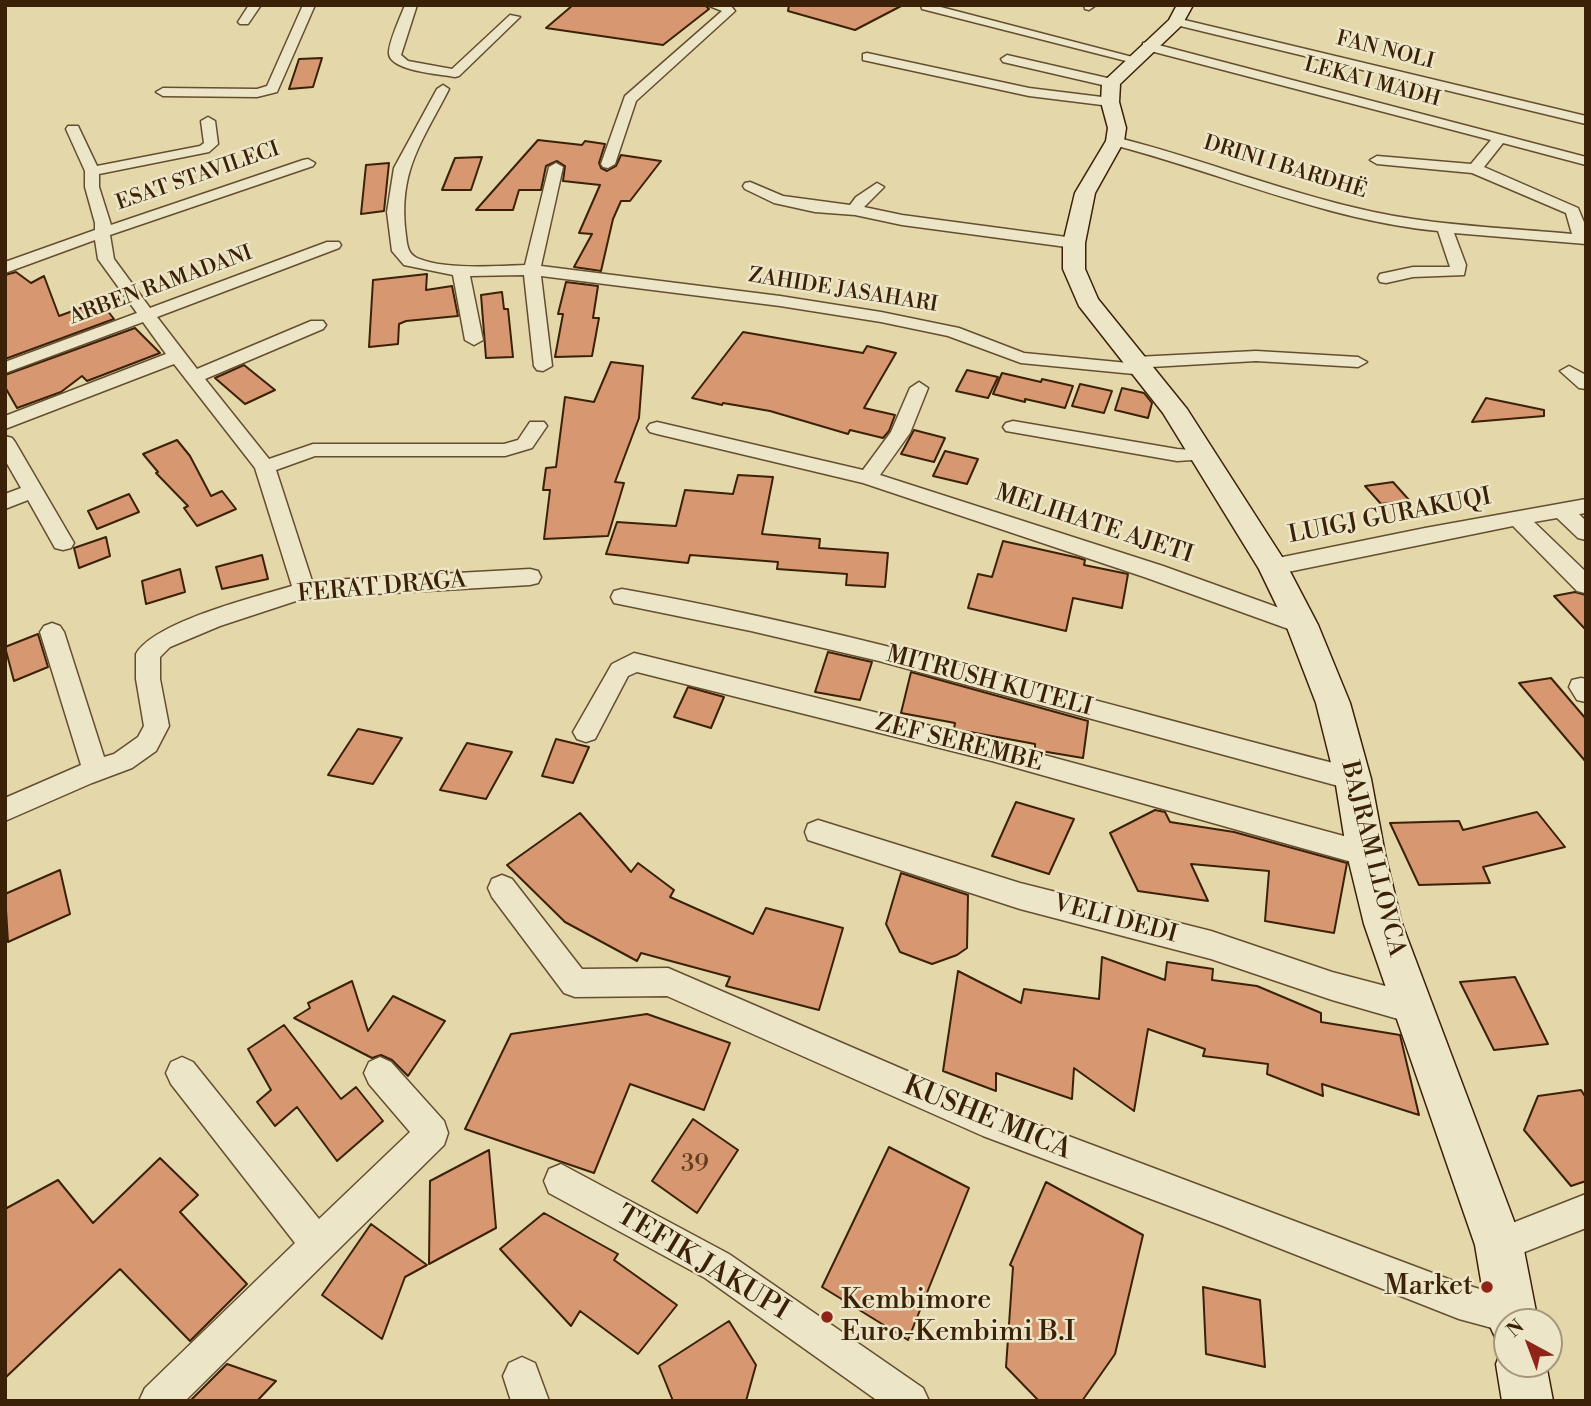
<!DOCTYPE html>
<meta charset="utf-8">
<style>
body{margin:0}
#map{position:relative;width:1591px;height:1406px;overflow:hidden;background:#e4d7a9;font-family:"Libre Bodoni",serif}
canvas{display:block}
.frame{position:absolute;inset:0;border:7px solid #3a2108;pointer-events:none}
.north{position:absolute;left:1493px;top:1308px;width:70px;height:70px;box-sizing:border-box;background:#ede5c7;border:2px solid #a5977b;border-radius:50%;rotate:319deg;font-size:19px;font-weight:700;line-height:28px;text-align:center;color:#3a2108}
.north::after{content:'';display:block;margin:auto;width:24px;height:32px;background:#8f2418;clip-path:polygon(50% 0,100% 100%,50% 72%,0 100%)}
</style>
<div id="map">
<canvas width="1591" height="1406"></canvas>
<div class="frame"></div>
<div class="north">N</div>
</div>
<script>
const context = document.querySelector('canvas').getContext('2d');
context.lineJoin = 'round';
function fill(path, color) { context.fillStyle = color; context.fill(path, 'evenodd'); }
function trace(path, color, width, dash) { context.strokeStyle = color; context.lineWidth = width; context.lineCap = dash ? 'butt' : 'round'; context.setLineDash(dash || []); context.stroke(path); }
function label(font, color, halo, rows, align = 'center') {
  context.font = font + ' "Libre Bodoni",serif'; context.lineWidth = 5; context.setLineDash([]); context.textBaseline = 'middle'; context.strokeStyle = halo; context.fillStyle = color; for (const [text, x, y, turn = 0] of rows) {
    context.save(); context.translate(x, y); context.rotate((+turn || 0) * Math.PI / 180); context.textAlign = isNaN(turn) ? turn : align; if (halo) context.strokeText(text, 0, 0); context.fillText(text, 0, 0); context.restore();
  }
}
const building = new Path2D(`
 M573 5H705L709 9 663 45 546 28Z
 M789 5H903L855 30 788 11Z
 M322 58 313 87 289 89 299 59Z
 M538 140 582 145 585 141 605 144 599 163 601 168 607 171 616 166 621 155 661 161 630 201H621L613 219 601 271 574 267 592 234 579 233 600 185 563 181 565 166 557 161 546 166 541 190H519L513 210H476Z
 M482 157 471 190H442L455 158Z
 M389 163 384 211 361 214 366 165Z
 M16 272 31 283 44 276 59 316 100 301 114 319 5 359V275Z
 M427 274 426 290 452 286 458 316 406 321 399 324 398 344 369 347 373 280Z
 M566 282 598 286 593 318H599L592 356 555 357 563 314H558Z
 M502 292 504 309H508L513 357 486 358 481 295Z
 M135 328 160 353 87 381 82 376 61 392 17 408 5 387V375Z
 M743 332 863 353 867 346 896 353 864 408 895 415 889 431 883 438 850 430 848 434 770 411 723 403 722 405 692 398Z
 M611 362 643 366 639 418 615 482 624 483 608 536 544 539 550 490H543L546 468 556 467 565 397 594 402Z
 M244 365 275 390 245 404 215 378Z
 M967 370 998 377 988 398 956 391Z
 M1002 373 1041 382 1042 379 1073 386 1065 408 1025 399V402L993 394Z
 M1080 384 1112 391 1104 413 1072 406Z
 M1122 388 1144 393 1152 403 1148 418 1115 410Z
 M1486 398 1544 410V416L1472 422Z
 M914 430 945 438 934 462 901 454Z
 M177 440 190 456 211 496 222 491 236 509 197 526 184 508 188 506 156 473 158 472 143 454Z
 M945 451 978 459 967 484 933 476Z
 M738 475 773 477 762 534 820 539 819 548 888 553 885 587 846 585 847 574 777 569 778 562 690 555 688 563 606 554 617 522 676 526 685 490 733 494Z
 M1393 482 1409 500 1381 504 1365 486Z
 M129 494 139 512 97 529 88 511Z
 M106 537 110 556 79 568 74 548Z
 M1003 541 1079 558 1085 560 1084 565 1128 574 1122 608 1073 598 1066 631 968 608 978 574 992 577Z
 M262 555 268 579 222 589 216 567Z
 M180 569 185 592 146 604 142 581Z
 M1575 592 1586 595V630L1554 596Z
 M38 634 48 667 14 681 5 647Z
 M828 652 872 662 860 700 815 692Z
 M911 672 1088 721 1083 758 1035 750V744L954 729 955 723 901 713Z
 M1551 678 1586 719V762L1519 683Z
 M688 687 724 697 711 728 674 717Z
 M358 729 402 738 373 784 328 775Z
 M556 739 589 747 573 783 542 776Z
 M467 743 512 752 486 799 440 790Z
 M1016 802 1074 819 1049 874 992 856Z
 M1155 810 1165 812 1170 822 1234 832 1347 863 1334 933 1265 921 1269 871 1191 864 1208 901 1138 891 1110 833Z
 M1537 812 1565 847 1483 867 1490 883 1419 885 1390 823 1459 821 1463 830Z
 M580 813 631 872 638 863 674 890 670 897 753 934 766 908 843 928 819 1010 726 986 730 977 641 953 637 961 565 922 507 865Z
 M60 870 70 914 8 942 5 894Z
 M901 873 968 895 967 948 957 955 932 964 900 952 886 924Z
 M1102 957 1165 980 1167 962 1213 969 1212 980 1257 986 1321 1013V1022L1400 1035 1419 1115 1322 1084 1323 1096 1267 1074 1268 1064 1203 1056 1205 1049 1148 1029 1134 1111 1074 1068 1072 1099 996 1073V1091L943 1071 958 971 1021 1003 1024 989 1099 999Z
 M1515 977 1548 1044 1494 1050 1460 982Z
 M352 981 368 1031 393 996 445 1021 408 1076 392 1060 381 1055 372 1058 294 1018 310 1008 308 1003Z
 M647 1014 730 1043 704 1110 630 1084 594 1173 465 1129 511 1034Z
 M284 1025 341 1099 356 1087 383 1121 337 1161 297 1107 275 1126 257 1102 271 1090 248 1049Z
 M1581 1090 1586 1098V1181L1571 1186 1524 1130 1538 1096Z
 M693 1119 738 1150 697 1213 652 1181Z
 M889 1147 969 1188 908 1340 822 1287Z
 M489 1150 496 1228 429 1264 430 1181Z
 M160 1158 198 1195 180 1212 247 1284 190 1341 120 1269 5 1378V1209L58 1180 93 1223Z
 M1046 1182 1143 1235 1115 1354 1082 1401H1039L1006 1367 1013 1267 1010 1265Z
 M544 1213 618 1254 614 1260 677 1305 638 1354 580 1311 571 1326 500 1249Z
 M371 1224 427 1265 405 1277 382 1339 322 1295Z
 M1203 1287 1260 1300 1265 1367 1206 1354Z
 M729 1321 756 1365 746 1401H673L659 1366Z
 M227 1364 276 1381 257 1401H190Z`);
const street = new Path2D(`
 M249 5H261L248 24H240L238 22Z
 M303 5H315L277 92 257 97 163 96 156 92 163 88 257 89 267 86Z
 M405 5H417L401 55 408 61 452 69 510 15 520 17 459 76 455 77C440 74 391 71 389 54 388 43 401 16 405 5Z
 M707 5H730L735 11 636 101 615 164 608 168 603 167 601 164 625 96 722 11Z
 M921 5H933L1140 59 1134 63 922 9Z
 M1084 5H1096L1089 10 1085 9Z
 M1176 18 1586 116V124L1172 24V20Z
 M1147 42 1586 157V165L1503 143 1484 167 1578 208 1586 227V244L1454 233 1466 265 1464 275 1413 277 1386 283 1380 282 1378 278 1380 274 1413 267H1450L1438 231C1325 220 1219 172 1110 144L1108 141 1115 137C1215 162 1311 204 1413 219 1466 227 1520 229 1572 234L1566 213 1472 173 1377 164 1370 160 1377 156 1471 164 1491 140 1143 49V43Z
 M867 53 1029 88 1110 98 1117 102 1110 106 1029 96 863 60V54Z
 M1007 55 1116 80 1117 83 1111 87 1003 62 1001 59Z
 M443 85 449 89C422 142 397 172 406 236 407 245 408 254 417 258 445 270 494 266 525 265L549 167 556 163 563 167 541 266 780 296 881 312 959 328 1024 353 1128 363 1130 358 1136 357 1256 351 1358 357 1367 362 1358 367 1256 361 1151 367 1153 370 1150 374 1144 375 1021 363 948 336 881 322 780 306 541 276 552 366 543 371 537 370 534 366 524 275 470 276 483 340 474 345 465 340 453 275 404 265 392 251 387 212 394 168 437 89Z
 M208 117 215 121 218 144 209 152 99 174V187L111 225 303 160 308 159 315 163 313 166 110 235 114 259 150 308 327 242H339L341 245 339 248 157 317 197 369 311 321H323L326 325 323 329 205 379 269 459 313 444H504L518 440 530 422H544L547 426 532 448 505 456H315L276 470 312 581 530 569 538 571 541 577 538 583 530 585 305 598 220 626 170 647 160 657V679L169 726 156 751 132 768 92 783 5 821V798L81 765 40 632 44 626 52 623 60 626 64 632 104 757 114 754 138 737 144 726 136 679V654C154 622 255 597 292 586L255 468 174 364 5 429V416L166 354 143 322 5 373V362L137 313 98 259 95 240 5 273V262L95 230V223L85 187V171L66 129 68 126H78L97 166 200 146 204 143 201 121Z
 M750 182 783 196 850 205 856 197 877 183 884 187 864 207 902 215 1074 238 1082 243 1074 248 902 225 855 215 815 212 774 203 745 189 743 186 745 183Z
 M1569 366 1586 375V389L1579 388 1560 371Z
 M919 382 928 388 910 433 880 475 1163 566 1310 619 1314 625 1310 631 1302 634 1294 631 1147 578 863 483 657 434 650 432 647 428 650 424 657 422 863 470 891 432 910 388Z
 M1013 421 1177 449 1208 451 1211 455 1208 459 1177 461 1006 431 1003 427 1006 423Z
 M5 436 12 438 15 442 74 543 71 548 63 550 55 548 28 500 5 509V494L21 488 5 460Z
 M1586 499V513L1579 514 1586 521V540L1578 538 1557 518 1534 522 1586 572 1585 593 1577 591 1513 526 1273 575 1265 572 1262 567 1265 562 1273 559 1425 528Z
 M622 589C869 633 1110 707 1353 768L1362 771 1366 779 1362 787 1353 790 879 661 751 631 614 603 611 597 614 591Z
 M634 653 992 741 1366 842 1376 846 1380 854 1376 862 1366 866 992 761 637 672 628 676 595 739 586 742 577 739 573 732 612 664Z
 M1581 678 1586 679V702L1577 700 1569 687 1572 680Z
 M818 820 1020 883 1211 931 1332 972 1412 993 1423 998 1427 1008 1423 1018 1412 1023 1332 1000 1211 959 1020 909 808 840 805 832 808 824Z
 M502 875 512 879 582 969 668 968 986 1105 1459 1283 1525 1302 1530 1315 1527 1322H1507V1332L1459 1319 1223 1226 983 1136 667 996 575 997 564 993 492 897 488 888 492 879Z
 M182 1057 193 1062 319 1219 410 1132 369 1084 364 1073 369 1062 380 1057 391 1062 444 1121 448 1133 444 1145 185 1401H139L145 1388 295 1243 171 1084 166 1073 171 1062Z
 M561 1164 729 1254 923 1388 929 1401H878L705 1278 549 1193 544 1181 549 1169Z
 M1586 1194V1228L1499 1262 1487 1257 1482 1245 1487 1233Z
 M522 1357 535 1363 549 1401H511L503 1376 509 1363Z`);
const secondary = new Path2D(`
 M1177 5H1193L1182 25 1120 84 1119 102 1126 128 1124 141 1095 193 1085 243V269L1098 299 1187 409 1284 560 1318 625 1350 703 1371 779 1385 854 1402 924 1523 1245 1538 1322H1507V1344L1496 1339 1488 1322 1475 1245 1364 924 1347 854 1335 779 1316 703 1286 625 1259 569 1163 413 1079 306 1063 269V243L1075 193 1106 141 1108 128 1101 102 1102 83 1169 20Z
 M1507 1345V1364H1546L1553 1401H1502L1496 1364 1503 1346Z`);
const markers = [
 [1487,1287,7,"#8f2418"],
 [827,1317,7,"#8f2418"]
];
const farStreetnames = [
 ["FAN NOLI",1385,51,14],
 ["LEKA I MADH",1372,83,15],
 ["DRINI I BARDHË",1285,168,17],
 ["ESAT STAVILECI",198,177,-19],
 ["ARBEN RAMADANI",161,286,-20],
 ["ZAHIDE JASAHARI",843,291,9]
];
const streetNames = [
 ["LUIGJ GURAKUQI",1390,517,-11],
 ["MELIHATE AJETI",1094,525,18],
 ["FERAT DRAGA",382,588,-5],
 ["MITRUSH KUTELI",989,682,15],
 ["ZEF SEREMBE",959,744,14],
 ["BAJRAM LLOVCA",1372,859,76],
 ["VELI DEDI",1115,920,15]
];
const nearNumbernames = [
 ["39",695,1165]
];
const nearStreetnames = [
 ["KUSHE MICA",987,1119,22],
 ["TEFIK JAKUPI",702,1264,31]
];
const nearPoinames = [
 ["Market",1473,1287],
 ["Kembimore",841,1301,"left"],
 ["Euro-Kembimi B.I",841,1333,"left"]
];
fill(building, '#d79771');
trace(building, '#3a2108', 2);
trace(street, '#644e30', 3);
trace(secondary, '#3a2108', 3);
fill(street, '#ede5c7');
fill(secondary, '#ede5c7');
for (const [x, y, r, color] of markers) { const dot = new Path2D(); dot.arc(x, y, r, 0, 2 * Math.PI); context.fillStyle = color; context.fill(dot); trace(dot, '#ede5c7', 2.5); }
label('21px', '#3a2108', '#ede5c7', farStreetnames);
label('24px', '#3a2108', '#ede5c7', streetNames);
label('24px', '#613e22', null, nearNumbernames);
label('28px', '#3a2108', '#ede5c7', nearStreetnames);
label('28px', '#3a2108', '#ede5c7', nearPoinames, 'right');
</script>
